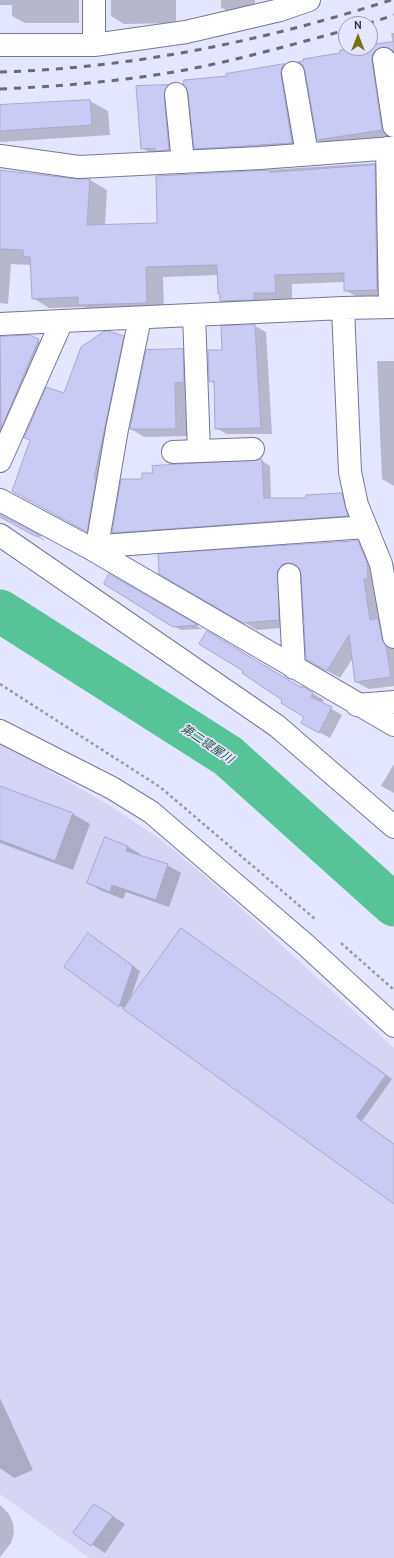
<!DOCTYPE html>
<meta charset="utf-8">
<style>
body{margin:0}
#map{position:relative;width:394px;height:1558px;overflow:hidden;background:#e4e5fe;font-family:Cabin,sans-serif}
canvas{display:block}
.north{position:absolute;left:338px;top:16px;width:40px;height:40px;box-sizing:border-box;background:#e4e5fe;border:1px solid #9e9eb4;border-radius:50%;rotate:0deg;font-size:11px;font-weight:700;line-height:16px;text-align:center;color:#343444}
.north::after{content:'';display:block;margin:auto;width:14px;height:18px;background:#787010;clip-path:polygon(50% 0,100% 100%,50% 72%,0 100%)}
</style>
<div id="map">
<canvas width="394" height="1558"></canvas>
<div class="north">N</div>
</div>
<script>
const context = document.querySelector('canvas').getContext('2d');
context.lineJoin = 'round';
function fill(path, color) { context.fillStyle = color; context.fill(path, 'evenodd'); }
function trace(path, color, width, dash) { context.strokeStyle = color; context.lineWidth = width; context.lineCap = dash ? 'butt' : 'round'; context.setLineDash(dash || []); context.stroke(path); }
function label(font, color, halo, rows, align = 'center') {
  context.font = font + ' Cabin,"Noto Sans JP",sans-serif'; context.lineWidth = 3.5; context.setLineDash([]); context.textBaseline = 'middle'; context.strokeStyle = halo; context.fillStyle = color; for (const [text, x, y, turn = 0] of rows) {
    context.save(); context.translate(x, y); context.rotate((+turn || 0) * Math.PI / 180); context.textAlign = isNaN(turn) ? turn : align; if (halo) context.strokeText(text, 0, 0); context.fillText(text, 0, 0); context.restore();
  }
}
const built = new Path2D(`
 M0 742 109 805 164 842 219 888 394 1048V1558H89L0 1494Z`);
const shadow = new Path2D(`
 M0 0H79V23H25L12 16V5H0Z
 M111 0H176V23L124 24 111 16Z
 M221 0H255V13L234 15 221 7Z
 M391 33H394V54L390 56 394 144 332 148 318 141 306 71 342 54 341 51 370 48V46L393 43Z
 M284 65 290 69 299 147 202 152 195 148 228 77 227 74Z
 M167 86 174 90 176 153 149 152 142 148Z
 M90 101 108 111 110 135 0 142V106Z
 M375 163 391 173 394 299 362 300 345 290V282L292 284V302L238 310 221 301 219 275 163 277 164 312 96 314 84 307 49 308 33 298 32 265 11 264 8 304 0 303V171L77 180H90L107 190 105 225 158 224 157 177Z
 M255 326 266 332 272 434H227L216 428 215 384 210 381 223 351 222 327Z
 M28 336 53 348 0 436V339Z
 M123 337 130 341 94 535 13 490 31 441 64 395Z
 M182 350 196 358 189 436 144 437 131 429Z
 M377 361H394V486L382 479Z
 M262 461 270 466 271 499H307L341 494 349 499 355 520 121 537 113 532 143 480Z
 M1 516 45 540H43Z
 M358 542 371 549 394 644V686L369 689 356 682 353 658 340 678 307 659 301 570 295 572 292 627 257 630 160 573Z
 M110 575 202 629 181 630 173 626Z
 M303 688 324 700 321 703 342 715 330 738 313 729 305 717Z
 M394 764V793L381 786Z
 M0 787 73 814 90 824 73 870 0 843Z
 M127 846 140 854V856L167 865 181 873 169 907 126 892 123 899 102 891 88 883Z
 M181 929 392 1079 362 1121 394 1144V1203L65 966 95 938 140 971 130 1000Z
 M0 1398 33 1470 14 1478 0 1468Z
 M0 1505 9 1514 13 1523 14 1533 11 1543 0 1557Z
 M95 1505 125 1524 105 1553 75 1533Z`);
const river = new Path2D(`
 M0 611 228 756 394 905`);
const building = new Path2D(`
 M394 42V52L389 48 382 47 376 50 372 55V61L382 130 317 140 305 71 303 65 298 62 303 61V59L340 53V50L370 48V45Z
 M284 64 281 69V75L292 143 194 149 188 93 183 84 184 80 227 76 226 74Z
 M168 85 164 95 169 150 155 151V148L141 149 136 86Z
 M90 100 92 125 0 131V105Z
 M375 165 377 290 344 291V273L275 275 276 293H254V300L220 301V294H218L217 265 146 267 147 303 78 305V297L32 299 30 257 23 256V250L0 249V170L77 179H90L87 225 157 223 156 176 270 170V172Z
 M255 325 261 428 215 429 214 381 209 382 208 350H222L221 326Z
 M108 331 124 336 94 479H96L87 532 12 491 30 440 24 438 46 387 64 393 81 347 103 332Z
 M29 335 39 339 1 429 0 337Z
 M183 349 184 382 175 383 176 429H130L146 350Z
 M262 460 264 498H306V495L342 493 348 516 112 533 121 479H142V473H153L152 466Z
 M1 515 41 536H35L0 517Z
 M358 541 367 562 368 579H364L370 620 378 618 382 639 386 646 391 677 355 682 349 635 327 671 306 659 301 574 299 568 294 564 288 563 283 564 278 570 279 620 243 623 159 574 158 554Z
 M109 574 198 625 173 627 104 584Z
 M207 631 302 688V686L313 693 311 697 332 707 319 733 301 723 304 717 281 703 282 700 242 673 243 671 199 644Z
 M0 786 73 813 55 861 0 840Z
 M105 837 128 846 126 851 168 864 156 900 112 885 110 892 87 883Z
 M181 928 386 1075 356 1117 394 1144V1204L123 1009Z
 M88 933 133 966 119 1007 64 967Z
 M94 1504 113 1516 91 1546 73 1533Z`);
const path = new Path2D(`
 M0 684 160 787 315 919
 M341 943 394 990`);
const minor = new Path2D(`
 M94 0V45
 M0 45H94L186 32 280 10 309 0
 M384 59 394 126
 M293 73 307 154
 M176 94 183 162
 M387 148 390 307
 M0 156 79 167 260 158 394 148
 M343 308 350 472 357 505 381 564 394 637
 M194 315 199 451
 M0 324 62 321
 M173 452 253 449
 M0 461 62 321 343 308 394 307
 M0 500 88 547 394 725
 M0 535 277 726 394 827
 M97 546 117 429 140 318
 M88 547 365 527
 M289 575 294 668
 M357 705 394 702
 M0 731 112 788 151 812 307 946 394 1026`);
const rail = new Path2D(`
 M367 24 394 15
 M0 72C133 68 264 41 391 0
 M0 89C64 86 127 81 190 69 242 59 294 44 346 30`);
const waterNames = [
 ["第二寝屋川",207,744,34]
];
fill(built, '#d6d6f4');
fill(shadow, '#0003');
trace(river, '#56c398', 43);
fill(building, '#cacbf4');
trace(building, '#a7a8cf', 1);
trace(minor, '#76769b', 24);
trace(path, '#9696ab', 2.5, [3, 3]);
trace(minor, '#fff', 22);
trace(rail, '#696a7c', 3, [7, 7]);
label('italic 12px', '#25523f', '#e4e5fe', waterNames);
</script>
